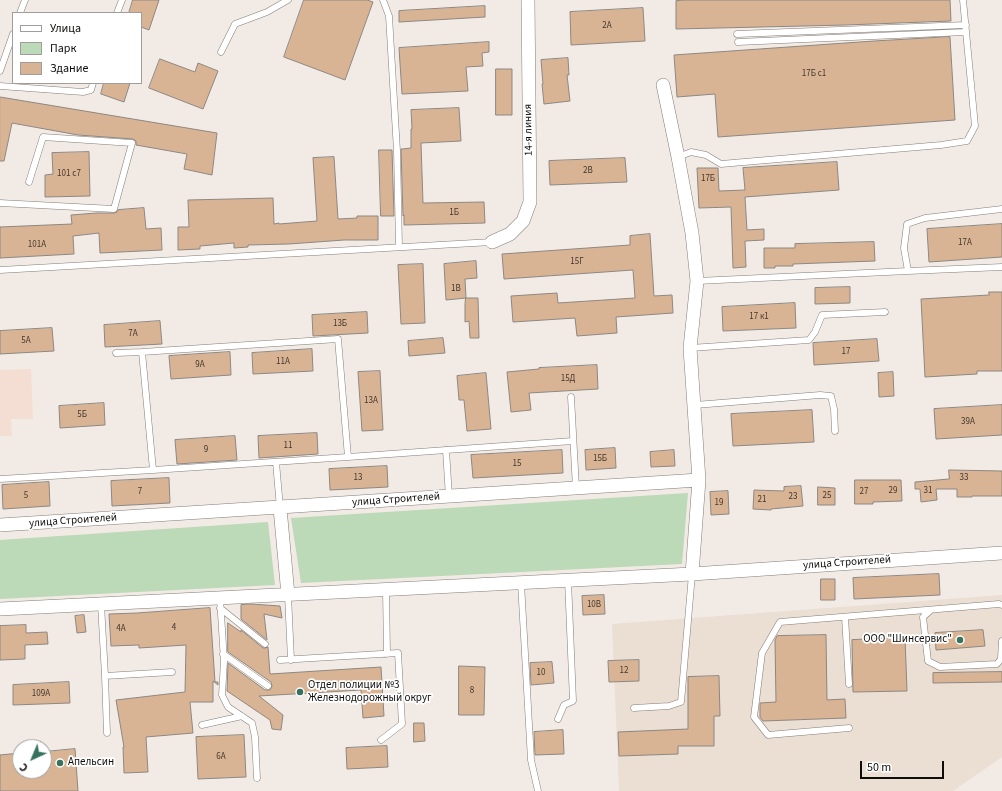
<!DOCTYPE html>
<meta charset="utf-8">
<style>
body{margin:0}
#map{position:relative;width:1002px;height:791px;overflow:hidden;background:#f2ebe5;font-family:"Source Sans 3",sans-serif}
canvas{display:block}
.legend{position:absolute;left:12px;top:12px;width:130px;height:72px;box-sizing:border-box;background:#fff;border:1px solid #9f9e9d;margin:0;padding:5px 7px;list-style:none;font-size:12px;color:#0f0d0b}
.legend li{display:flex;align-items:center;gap:8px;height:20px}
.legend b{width:20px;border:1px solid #9f9e9d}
.north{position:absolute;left:12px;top:739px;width:40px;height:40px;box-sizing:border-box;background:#fff;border:1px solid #9f9e9d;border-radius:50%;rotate:224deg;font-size:11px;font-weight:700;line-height:16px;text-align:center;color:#0f0d0b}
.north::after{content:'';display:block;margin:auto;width:14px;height:18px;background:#36725d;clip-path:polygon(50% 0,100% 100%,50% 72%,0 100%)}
.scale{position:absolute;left:860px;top:761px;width:84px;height:18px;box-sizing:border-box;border:2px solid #0f0d0b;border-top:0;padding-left:5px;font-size:12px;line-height:14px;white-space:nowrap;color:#0f0d0b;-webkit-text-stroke:3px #fff;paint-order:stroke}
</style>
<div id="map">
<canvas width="1002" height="791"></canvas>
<ul class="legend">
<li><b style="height:5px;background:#fff"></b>Улица</li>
<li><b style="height:11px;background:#bcd9b8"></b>Парк</li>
<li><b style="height:11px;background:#d9b494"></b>Здание</li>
</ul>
<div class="north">С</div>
<div class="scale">50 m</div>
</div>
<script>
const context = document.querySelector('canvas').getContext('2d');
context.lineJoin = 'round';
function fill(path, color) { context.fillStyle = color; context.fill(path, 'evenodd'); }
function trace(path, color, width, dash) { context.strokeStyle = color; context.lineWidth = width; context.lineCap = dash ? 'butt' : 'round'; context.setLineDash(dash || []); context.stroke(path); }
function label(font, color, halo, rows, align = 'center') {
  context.font = font + ' "Source Sans 3",sans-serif'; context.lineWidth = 3.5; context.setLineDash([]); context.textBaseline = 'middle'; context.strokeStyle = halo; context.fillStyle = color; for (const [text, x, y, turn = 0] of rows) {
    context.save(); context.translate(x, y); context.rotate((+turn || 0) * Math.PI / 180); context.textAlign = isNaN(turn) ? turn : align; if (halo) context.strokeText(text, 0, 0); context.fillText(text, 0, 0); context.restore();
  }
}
const commercial = new Path2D(`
 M31 369 33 419H11L12 436H0V370Z`);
const built = new Path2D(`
 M1002 595V757L953 791H619L612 624Z`);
const green = new Path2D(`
 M688 493 682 564 301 583 291 518Z
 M268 522 275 585 0 599V540Z`);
const building = new Path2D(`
 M133 0H159L149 30 141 27V13H129Z
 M304 0H367L373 2 345 80 284 57Z
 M687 0H950L951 21 846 25 676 29V1Z
 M485 6V17L399 22V11Z
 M643 8 645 41 571 45 570 12Z
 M950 37 955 120 718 137 715 94 677 97 674 55 874 41Z
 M489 42V52L482 53 483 66 466 67 468 91 402 94 399 48Z
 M568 58 569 75H567L570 101 544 104 542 84H543L541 60Z
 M160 59 195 72 198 63 218 71 203 109 149 88Z
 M496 69H512V115H496Z
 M104 83H130L124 102 101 94Z
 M0 97 217 133 212 175 184 169 187 154 136 145V141L133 139 78 135 12 123 4 161H0Z
 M459 108 461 141 421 143 423 203 484 202 485 223 404 225V215L403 216 401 149H402L411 148V129H412L411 110Z
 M379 150H392L394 216H381Z
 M89 152 90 196 45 197V175L53 174 52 153Z
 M334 157 338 219 357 218V216H378V240H344L289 244 248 245V247L234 248V243L200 246V249L178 250V227H189L188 200 273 198 274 224 279 223V224L317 221 313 158Z
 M625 158 627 182 550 185 549 161Z
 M837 162 839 190 745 197 747 230 764 229V240L745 241 746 267 733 268 731 207 699 208 697 168H718L719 191 745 190 743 168Z
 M144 208 146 229 161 228 162 250 100 253 99 233 73 236 74 254 0 258V227L72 224 71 215 97 213H114L117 212 118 210Z
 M1002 224V257L929 262 927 229Z
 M650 234 654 296 672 295 673 313 616 317 617 333 577 336 575 318 513 322 511 296 557 293 558 303 635 298 633 270 504 279 502 254 630 245V236Z
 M874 242 875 261 793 264V266H775V268H764V248H795V244Z
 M476 261 477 278 465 279 466 298 446 300 444 264Z
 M423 264 425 323 401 324 398 265Z
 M850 287V303L815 304V288Z
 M989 292H1002V371H977V374L925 377 921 299 989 295Z
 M466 298H478L479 338H470L469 321 465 322V304Z
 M795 303 796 328 723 331 722 307Z
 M367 312 368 333 313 336 312 315Z
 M160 321 162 344 105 347 104 325Z
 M52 328 54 351 0 354V331Z
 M443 338 445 353 409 356 408 341Z
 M877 339 879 361 814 365 813 343Z
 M312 349 313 371 253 374 252 353Z
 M230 352 231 375 171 379 169 356Z
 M597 365 598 389 529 393 531 410 511 412 507 372 539 369V368Z
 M380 371 383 430 362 431 358 372Z
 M893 372 894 396 879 397 878 373Z
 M486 373 491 429 467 431 464 400H459L457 376Z
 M104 403 105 425 60 428 59 406Z
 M1002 405V435L936 439 934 409Z
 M812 410 814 442 733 446 731 414Z
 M317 433 318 454 259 458 258 436Z
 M235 436 237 460 177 464 175 440Z
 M615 448 616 468 586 470 585 450Z
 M562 450 563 473 473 478 471 455Z
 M674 450 675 466 651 467 650 452Z
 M387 466 388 487 330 490 329 469Z
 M949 470 1002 471V496H972V497H957V489H936L937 500 921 502 920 489H915V482L949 479Z
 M169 478 170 503 112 506 111 481Z
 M855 480H901L902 501 873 502V504H855Z
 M49 482 50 506 3 509 2 485Z
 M801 486 803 506 771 509V510L753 509 754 490 784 491V487Z
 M818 487 835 488V505H818Z
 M728 491 729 514 711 515 710 492Z
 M939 574 940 595 854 599 853 578Z
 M821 579H835V600H821Z
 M604 595 605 614 583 615 582 596Z
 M251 604 280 606 282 618 264 614 267 640 241 619V605Z
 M210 608 215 682H218V685L213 681V702H190L193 733 146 737 148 772 124 773 123 747H124L116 700 185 692 186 645 139 648V645L111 646 109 614 137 613Z
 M84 615 86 632 77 633 75 616Z
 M228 623 241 632V630L263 648H265L268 647 270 674 381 667 384 716 363 718 361 690 259 696 283 715 281 730 272 729 270 720 227 691 228 663 265 690H270L272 686 271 682 228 652Z
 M26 625V633L47 632 48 644 25 645V659L0 660V626Z
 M983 630 985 646 936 650 935 633Z
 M826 635 827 700 845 699 846 718 763 721 760 717V703L776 702 775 640 777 636Z
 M905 638 907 691 853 692 852 640Z
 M639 660V681L609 682 608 661Z
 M552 662 554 683 531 685 530 663Z
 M459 666 485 667 484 715H459Z
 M1002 672V682L933 683V673Z
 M719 676 720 716H714V746H678V754L619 756 618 732 688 729V677Z
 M69 682 70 703 13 705V685Z
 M414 723H424L425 741 414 742Z
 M563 730 564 754 535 755 534 732Z
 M244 735 246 777 198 779 196 737Z
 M387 746 388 767 347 769 346 748Z
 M75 749 78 791H0V755L20 753V771H44V752Z`);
const service = new Path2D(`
 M383 0 389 16 397 151 399 247
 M20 13 25 0
 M117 13 122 0
 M737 34 966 25
 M738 42 966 32
 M221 52 235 24 267 12 288 0
 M0 71 13 34
 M0 86 83 92 91 90 93 83
 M678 157 691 152 706 155 721 164 941 145 967 141 975 126 963 0
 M0 203 114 209 132 143 43 137 29 182
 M0 270 492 242
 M908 271 1002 267
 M697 281 908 271 904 248 907 224 925 218 1002 209
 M338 339 348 457 153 470 142 352Z
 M690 348 809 340 815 332 822 315 885 312
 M116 353 142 352
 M571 397 576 488
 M695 405 820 395 831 396 834 409 835 431
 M446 450 449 497
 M348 457 573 441
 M276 462 280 508
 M0 479 153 470
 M521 583 531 760 538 791
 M386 590 387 654
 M288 595 291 660
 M220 598 224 661 222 695 228 707 252 723 255 737 257 778
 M101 604 105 676 172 672
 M220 608 265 644
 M931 610 923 617 928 661 940 667 997 664 1001 659 1002 641
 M845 617 849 684
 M223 654 268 686
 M280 660 398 653 402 724 381 740
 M105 676 107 733
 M634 708 669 706 681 702 692 574
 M558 719 564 705 573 701 568 580
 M202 725 242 716
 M849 728 768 735 754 717 762 653 780 622 999 604 1002 605`);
const minor = new Path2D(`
 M663 85 678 157 692 233 697 281 690 348 699 480
 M492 242 510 234 523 221 530 202 528 0
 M280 508 288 595
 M0 525 699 480 692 574
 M0 609 692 574 1002 553`);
const markers = [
 [960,640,4,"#36725d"],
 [300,692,4,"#36725d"],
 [60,763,4,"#36725d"]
];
const numberNames = [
 ["2А",607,26],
 ["17Б с1",814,74],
 ["2В",588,171],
 ["101 с7",69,174],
 ["17Б",708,179],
 ["1Б",454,213],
 ["17А",965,243],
 ["101А",37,245],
 ["15Г",577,262],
 ["1В",456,289],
 ["17 к1",759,317],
 ["13Б",340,324],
 ["7А",133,334],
 ["5А",26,341],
 ["17",846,352],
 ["11А",283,362],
 ["9А",200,365],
 ["15Д",568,379],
 ["13А",371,401],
 ["5Б",82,415],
 ["39А",968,422],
 ["11",288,446],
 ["9",206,450],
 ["15Б",600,459],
 ["15",517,464],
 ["13",358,478],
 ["33",964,478],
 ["29",893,491],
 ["31",928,491],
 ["7",140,492],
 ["27",864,492],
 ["5",26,496],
 ["25",827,496],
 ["23",793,497],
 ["21",762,500],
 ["19",719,503],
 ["10В",594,605],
 ["4",174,628],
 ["4А",121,629],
 ["12",624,671],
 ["10",541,673],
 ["8",472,691],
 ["109А",41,694],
 ["6А",221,757]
];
const streetNames = [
 ["14-я линия",529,130,-91],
 ["улица Строителей",396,500,-4],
 ["улица Строителей",73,521,-4],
 ["улица Строителей",847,563,-4]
];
const poiNames = [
 ["ООО \"Шинсервис\"",952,640,"right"],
 ["Отдел полиции №3",308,686],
 ["Железнодорожный округ",308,699],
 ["Апельсин",68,763]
];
fill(commercial, '#f4ddd2');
fill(built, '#ebded3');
fill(green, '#bcd9b8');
fill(building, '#d9b494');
trace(building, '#8d8782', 1);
trace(service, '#837d78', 7);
trace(minor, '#837d78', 14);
trace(service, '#fff', 6);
trace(minor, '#fff', 13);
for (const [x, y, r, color] of markers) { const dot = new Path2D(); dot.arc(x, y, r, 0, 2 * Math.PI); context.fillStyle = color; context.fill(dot); trace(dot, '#fff', 1.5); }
label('9px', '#42372d', null, numberNames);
label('11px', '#0f0d0b', '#fff', streetNames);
label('11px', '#0f0d0b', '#fff', poiNames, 'left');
</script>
